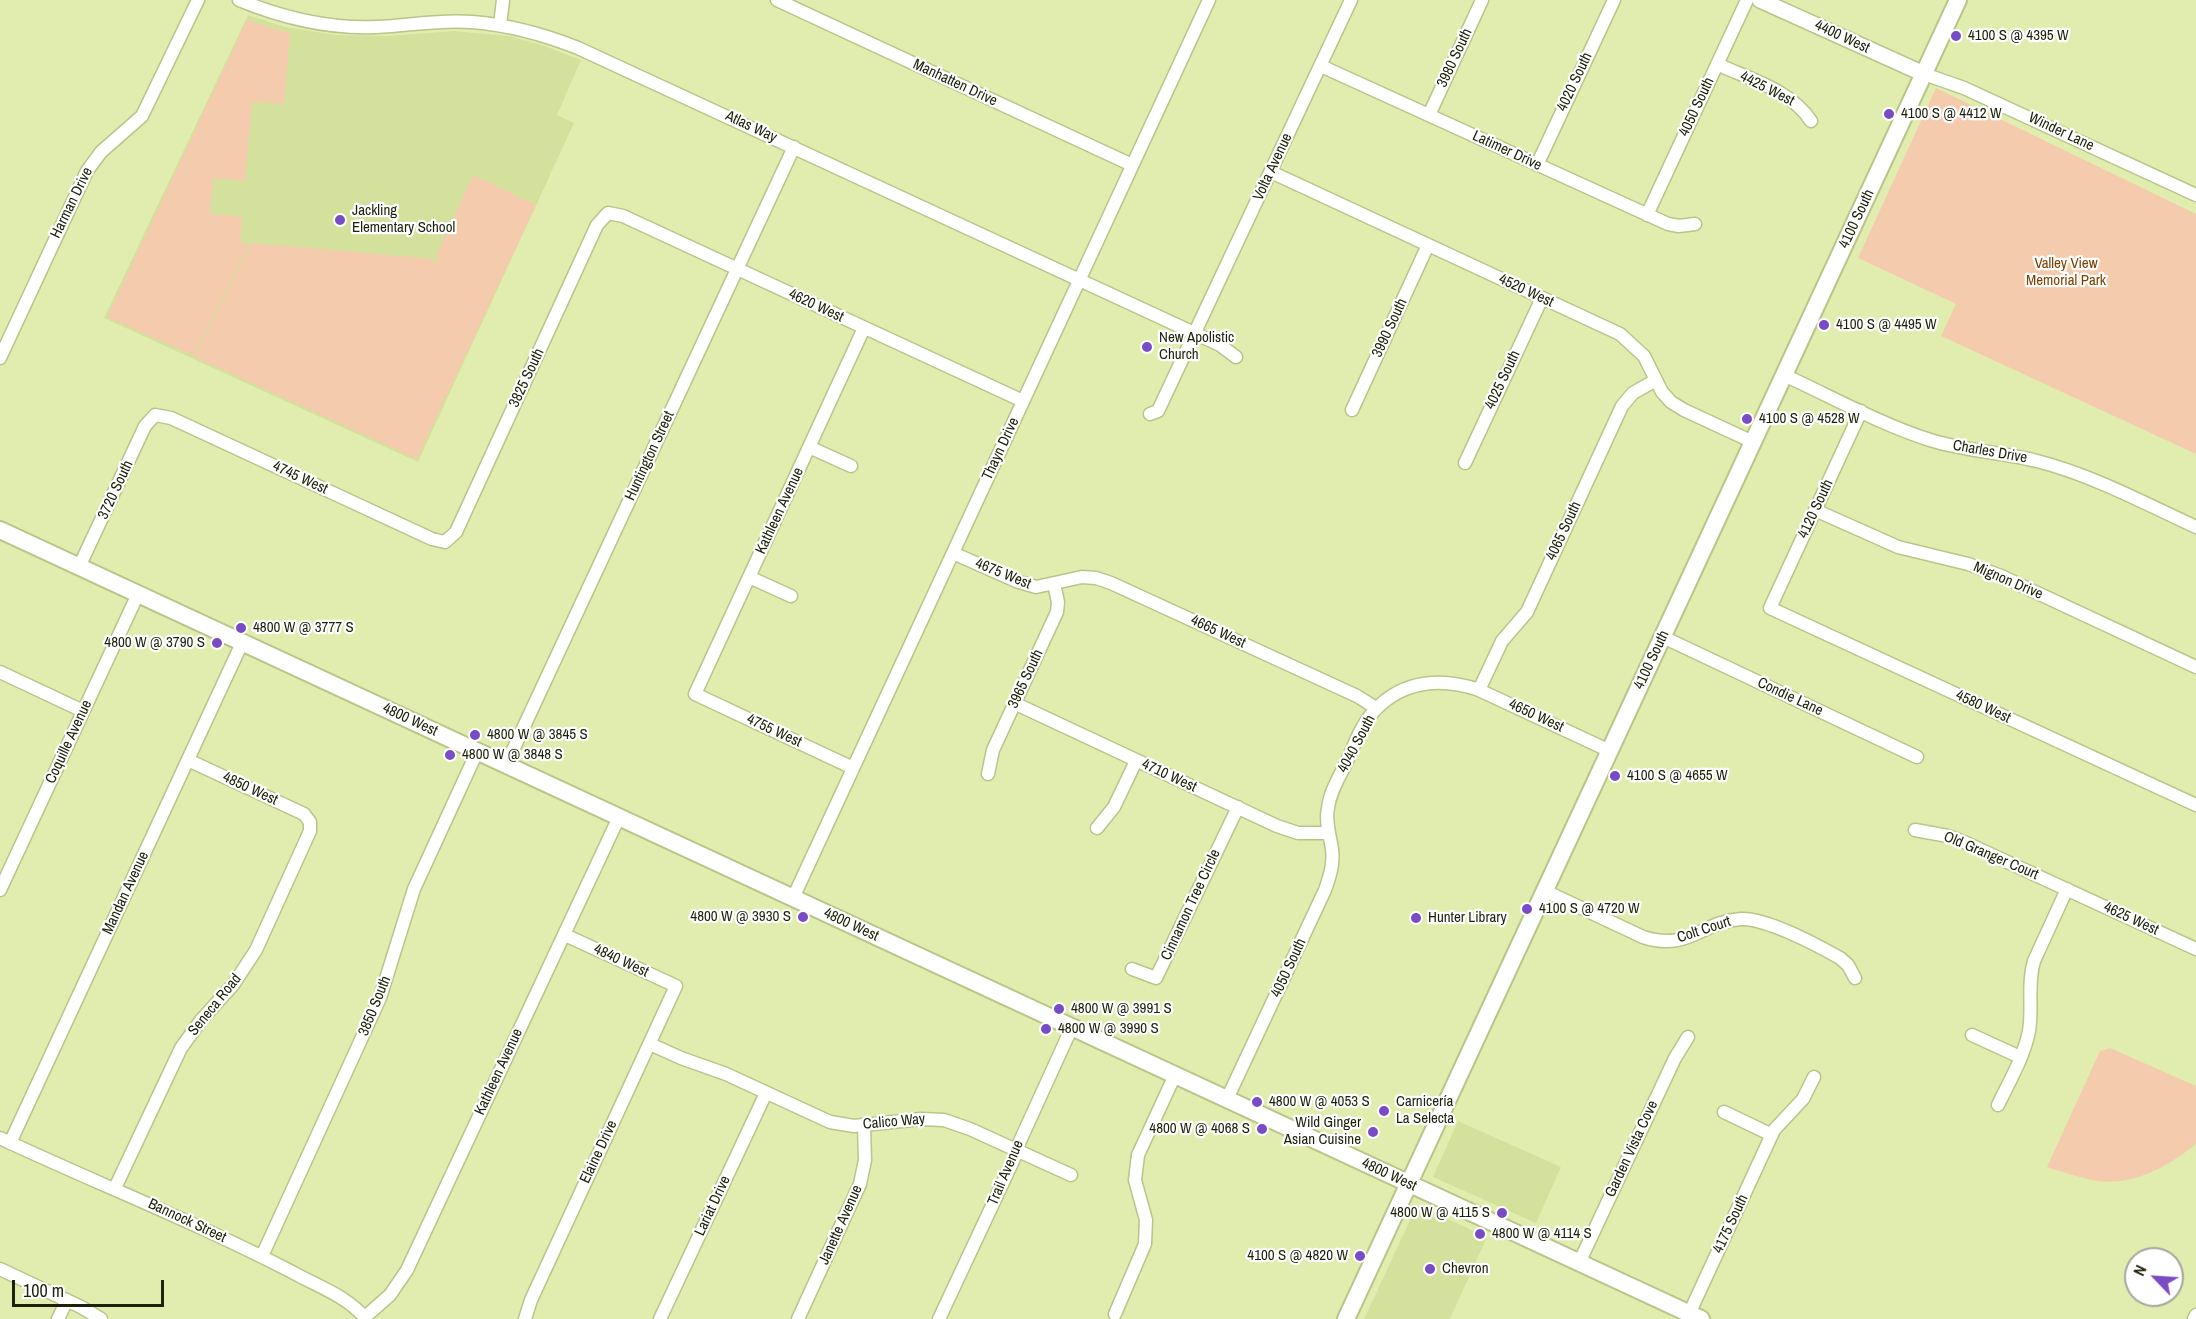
<!DOCTYPE html>
<meta charset="utf-8">
<style>
body{margin:0}
#map{position:relative;width:2196px;height:1319px;overflow:hidden;background:#e1edaf;font-family:"Archivo Narrow",sans-serif}
canvas{display:block}
.north{position:absolute;left:2124px;top:1247px;width:60px;height:60px;box-sizing:border-box;background:#fff;border:2px solid #a5a69d;border-radius:50%;rotate:295deg;font-size:16px;font-weight:700;line-height:24px;text-align:center;color:#1d2109}
.north::after{content:'';display:block;margin:auto;width:21px;height:27px;background:#794cc5;clip-path:polygon(50% 0,100% 100%,50% 72%,0 100%)}
.scale{position:absolute;left:12px;top:1280px;width:152px;height:27px;box-sizing:border-box;border:3px solid #1d2109;border-top:0;padding-left:8px;font-size:18px;line-height:21px;white-space:nowrap;color:#1d2109;-webkit-text-stroke:4px #fff;paint-order:stroke}
</style>
<div id="map">
<canvas width="2196" height="1319"></canvas>
<div class="north">N</div>
<div class="scale">100 m</div>
</div>
<script>
const context = document.querySelector('canvas').getContext('2d');
context.lineJoin = 'round';
function fill(path, color) { context.fillStyle = color; context.fill(path, 'evenodd'); }
function trace(path, color, width, dash) { context.strokeStyle = color; context.lineWidth = width; context.lineCap = dash ? 'butt' : 'round'; context.setLineDash(dash || []); context.stroke(path); }
function label(font, color, halo, rows, align = 'center') {
  context.font = font + ' "Archivo Narrow",sans-serif'; context.lineWidth = 4.5; context.setLineDash([]); context.textBaseline = 'middle'; context.strokeStyle = halo; context.fillStyle = color; for (const [text, x, y, turn = 0] of rows) {
    context.save(); context.translate(x, y); context.rotate((+turn || 0) * Math.PI / 180); context.textAlign = isNaN(turn) ? turn : align; if (halo) context.strokeText(text, 0, 0); context.fillText(text, 0, 0); context.restore();
  }
}
const built = new Path2D(`
 M248 15 285 27 336 35 386 36 454 31 508 36 542 45 581 60 557 115 574 123 418 462 104 318Z
 M1458 1121 1561 1167 1536 1223 1433 1177Z
 M1417 1205 1487 1237 1450 1319H1364Z`);
const green = new Path2D(`
 M247 20 290 34 284 104 252 102 245 181 213 178 210 214 242 217 240 242 249 244 194 356 107 317Z
 M1936 88 2196 214V454L1941 336 1956 304 1858 258Z
 M473 175 536 205 417 459 195 357 251 243 434 259 433 262 436 263 439 258 436 256Z
 M2110 1048 2196 1086V1144C2169 1166 2134 1186 2097 1181 2080 1178 2063 1172 2047 1167L2100 1051Z`);
const minor = new Path2D(`
 M239 0C283 18 329 29 376 27 409 26 439 19 472 22 509 25 543 34 578 48L1220 345 1236 357
 M777 0 1132 165
 M500 25 503 0
 M1717 64C1749 79 1791 90 1811 121
 M1321 66 1668 224 1679 226 1695 224
 M1924 74 1964 88 2196 195
 M1429 115 1482 0
 M1537 165 1614 0
 M1271 172 1620 334 1644 356 1662 392 1671 402 1684 410 1753 442
 M1647 215 1747 0
 M0 358 87 171 101 152 142 116 198 0
 M1784 375C1832 397 1880 424 1930 440 1965 451 2001 452 2037 461 2092 475 2144 503 2196 527
 M1352 410 1428 245
 M1861 411 1770 608 2196 805
 M1150 414 1158 411 1351 0
 M809 447 851 466
 M1465 463 1542 298
 M1815 510 1898 547 1968 564 2001 576 2196 667
 M953 553 1016 581 1036 587 1082 577 1096 578 1111 583 1357 696 1376 708
 M79 567 145 426 155 415 171 418 432 539 445 542 456 532 597 225 608 213 623 216 1023 401
 M749 577 791 596
 M1663 637 1917 757
 M0 672 83 711
 M1479 690 1502 641 1527 612 1622 406 1633 393 1656 380
 M1014 703 1277 826 1298 833H1328
 M506 765 794 147
 M853 768 695 694 864 328
 M988 774 993 750 1057 612 1058 602 1054 584
 M1097 828 1114 807 1136 761
 M1915 830 1948 836 1964 842 2196 949
 M0 890 138 594
 M1545 891 1643 937C1689 952 1702 921 1741 919 1766 918 1817 945 1840 958L1848 965 1855 978
 M793 898 1209 0
 M1132 969 1156 978 1238 807
 M1972 1035 2020 1057
 M650 1044 681 1058 726 1074 830 1122 854 1126 921 1119 944 1120 970 1129 1071 1175
 M1227 1099 1325 890C1330 876 1334 863 1332 849 1330 835 1325 822 1328 808 1330 791 1340 776 1347 761 1355 743 1362 723 1376 709 1405 679 1444 678 1479 690L1610 751
 M1998 1105C2009 1082 2024 1057 2029 1031 2033 1008 2027 984 2034 961L2067 889
 M1724 1112 1772 1135
 M0 1138C98 1184 198 1223 294 1273 319 1287 347 1296 366 1319
 M10 1143 242 643
 M115 1188 181 1048 202 1019 233 985 256 950 310 831V822L304 814 188 760
 M262 1256 380 998 414 889 477 752
 M1579 1263 1675 1058 1688 1037
 M0 1269 81 1307 101 1319
 M1115 1314 1145 1244 1146 1220 1135 1180 1138 1155 1175 1075
 M1689 1314 1774 1130 1803 1099 1814 1077
 M365 1317 390 1295 407 1270 619 817
 M58 1319 67 1300
 M525 1319 531 1300 676 986 565 935
 M660 1319 766 1093
 M798 1319 860 1184 865 1160 864 1126
 M939 1319 1013 1161 1020 1141 1072 1027
 M2194 1319 2196 1315`);
const tertiary = new Path2D(`
 M1760 0 1924 74`);
const secondary = new Path2D(`
 M0 530 1701 1319
 M1346 1319 1958 0`);
const markers = [
 [1956,36,6,"#794cc5"],
 [1889,114,6,"#794cc5"],
 [340,220,6,"#794cc5"],
 [1824,325,6,"#794cc5"],
 [1147,347,6,"#794cc5"],
 [1747,419,6,"#794cc5"],
 [241,628,6,"#794cc5"],
 [217,643,6,"#794cc5"],
 [475,735,6,"#794cc5"],
 [450,755,6,"#794cc5"],
 [1615,776,6,"#794cc5"],
 [1527,909,6,"#794cc5"],
 [803,917,6,"#794cc5"],
 [1416,918,6,"#794cc5"],
 [1059,1009,6,"#794cc5"],
 [1046,1029,6,"#794cc5"],
 [1257,1102,6,"#794cc5"],
 [1384,1111,6,"#794cc5"],
 [1262,1129,6,"#794cc5"],
 [1373,1132,6,"#794cc5"],
 [1502,1213,6,"#794cc5"],
 [1480,1234,6,"#794cc5"],
 [1360,1256,6,"#794cc5"],
 [1430,1269,6,"#794cc5"]
];
const poiNames = [
 ["4100 S @ 4395 W",1968,36],
 ["4100 S @ 4412 W",1901,114],
 ["Jackling",352,211],
 ["Elementary School",352,228],
 ["4100 S @ 4495 W",1836,325],
 ["New Apolistic",1159,338],
 ["Church",1159,355],
 ["4100 S @ 4528 W",1759,419],
 ["4800 W @ 3777 S",253,628],
 ["4800 W @ 3790 S",205,643,"right"],
 ["4800 W @ 3845 S",487,735],
 ["4800 W @ 3848 S",462,755],
 ["4100 S @ 4655 W",1627,776],
 ["4100 S @ 4720 W",1539,909],
 ["4800 W @ 3930 S",791,917,"right"],
 ["Hunter Library",1428,918],
 ["4800 W @ 3991 S",1071,1009],
 ["4800 W @ 3990 S",1058,1029],
 ["4800 W @ 4053 S",1269,1102],
 ["Carnicería",1396,1102],
 ["La Selecta",1396,1119],
 ["Wild Ginger",1361,1123,"right"],
 ["Asian Cuisine",1361,1140,"right"],
 ["4800 W @ 4068 S",1250,1129,"right"],
 ["4800 W @ 4115 S",1490,1213,"right"],
 ["4800 W @ 4114 S",1492,1234],
 ["4100 S @ 4820 W",1348,1256,"right"],
 ["Chevron",1442,1269]
];
const streetNames = [
 ["4400 West",1842,37,25],
 ["3980 South",1455,58,-65],
 ["4020 South",1575,82,-65],
 ["Manhatten Drive",955,83,25],
 ["4425 West",1767,89,27],
 ["4050 South",1697,107,-65],
 ["Atlas Way",751,127,25],
 ["Winder Lane",2061,132,25],
 ["Latimer Drive",1507,151,25],
 ["Volta Avenue",1273,167,-65],
 ["Harman Drive",72,203,-64],
 ["4100 South",1857,219,-65],
 ["4520 West",1526,291,25],
 ["4620 West",816,306,25],
 ["3990 South",1390,328,-65],
 ["3825 South",527,378,-65],
 ["4025 South",1503,380,-65],
 ["Thayn Drive",1001,449,-65],
 ["Charles Drive",1990,452,10],
 ["Huntington Street",650,456,-65],
 ["4745 West",300,478,25],
 ["3720 South",116,490,-65],
 ["4120 South",1816,509,-65],
 ["Kathleen Avenue",780,511,-65],
 ["4065 South",1564,531,-65],
 ["4675 West",1003,574,22],
 ["Mignon Drive",2008,581,23],
 ["4665 West",1218,632,25],
 ["4100 South",1652,660,-65],
 ["3965 South",1026,679,-65],
 ["Condie Lane",1790,697,25],
 ["4580 West",1983,707,25],
 ["4650 West",1536,716,25],
 ["4800 West",410,720,25],
 ["4755 West",774,731,25],
 ["Coquille Avenue",69,742,-65],
 ["4040 South",1357,744,-62],
 ["4710 West",1169,776,25],
 ["4850 West",250,789,25],
 ["Old Granger Court",1991,856,23],
 ["Mandan Avenue",126,893,-65],
 ["Cinnamon Tree Circle",1191,905,-65],
 ["4625 West",2131,919,25],
 ["4800 West",851,925,25],
 ["Colt Court",1704,930,-18],
 ["4840 West",621,961,25],
 ["4050 South",1289,968,-65],
 ["Seneca Road",215,1005,-51],
 ["3850 South",375,1006,-68],
 ["Kathleen Avenue",499,1072,-65],
 ["Calico Way",894,1122,-5],
 ["Garden Vista Cove",1632,1149,-65],
 ["Elaine Drive",599,1152,-65],
 ["Trail Avenue",1006,1173,-67],
 ["4800 West",1389,1175,25],
 ["Lariat Drive",713,1206,-65],
 ["Bannock Street",187,1221,25],
 ["4175 South",1731,1224,-65],
 ["Janette Avenue",841,1225,-66]
];
const parkNames = [
 ["Valley View",2066,264],
 ["Memorial Park",2066,281]
];
fill(built, '#d4e19d');
fill(green, '#f5cbae');
trace(minor, '#b9c589', 15);
trace(tertiary, '#b9c589', 18);
trace(secondary, '#b9c589', 20);
trace(minor, '#fff', 12);
trace(tertiary, '#fff', 15);
trace(secondary, '#fff', 16);
for (const [x, y, r, color] of markers) { const dot = new Path2D(); dot.arc(x, y, r, 0, 2 * Math.PI); context.fillStyle = color; context.fill(dot); trace(dot, '#fff', 2); }
label('15px', '#1d2109', '#fff', poiNames, 'left');
label('15px', '#1d2109', '#fff', streetNames);
label('15px', '#7d4000', '#fff', parkNames);
</script>
